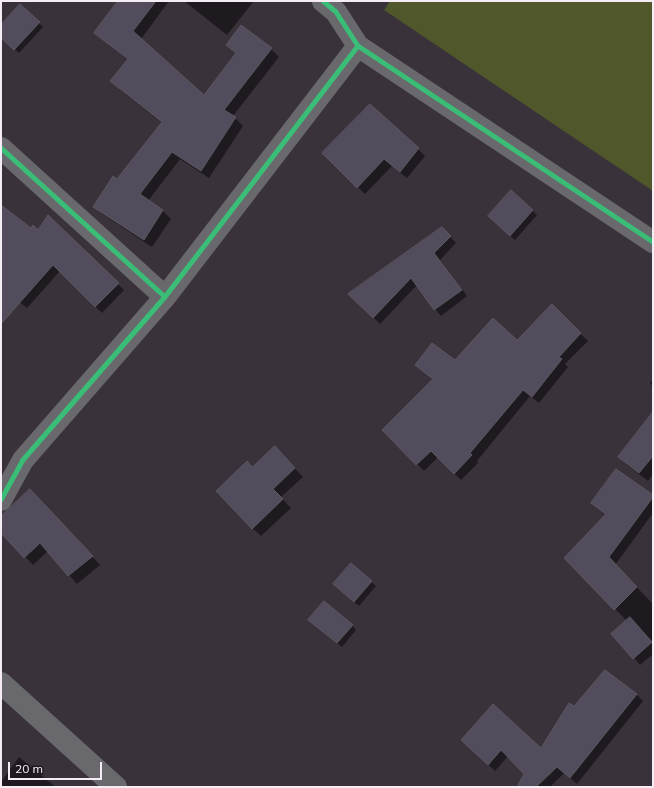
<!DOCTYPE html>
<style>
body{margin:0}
#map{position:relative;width:654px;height:788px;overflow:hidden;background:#39323a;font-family:Mulish,sans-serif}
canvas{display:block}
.frame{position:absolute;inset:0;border:2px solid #f5ecf5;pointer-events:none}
.scale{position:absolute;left:8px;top:762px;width:94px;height:18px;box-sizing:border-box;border:2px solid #f5ecf5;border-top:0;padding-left:5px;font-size:12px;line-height:14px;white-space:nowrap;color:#f5ecf5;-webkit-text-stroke:3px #1f1a20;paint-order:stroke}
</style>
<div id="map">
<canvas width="654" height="788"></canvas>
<div class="frame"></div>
<div class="scale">20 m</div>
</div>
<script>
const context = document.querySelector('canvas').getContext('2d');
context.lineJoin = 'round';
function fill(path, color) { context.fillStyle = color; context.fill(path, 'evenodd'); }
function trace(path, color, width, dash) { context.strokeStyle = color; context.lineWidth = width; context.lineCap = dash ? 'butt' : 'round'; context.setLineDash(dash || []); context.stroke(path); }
const green = new Path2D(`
 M390 1H653V191L384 10Z`);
const shadow = new Path2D(`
 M119 1H169L141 39 204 96 236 54 227 45 271 49 279 57 233 116 243 126 209 178 180 159 148 201 163 211 171 219 152 247 102 214 94 206 118 180 162 123 119 89 112 81 128 60 103 40 95 33Z
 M184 1H254L227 35Z
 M39 23 43 27 19 53 1 37V26Z
 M418 149 425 156 407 178 392 166 365 194 323 153Z
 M511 192 537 215 515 240 494 220Z
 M1 206 31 229 38 231 48 216 124 290 102 313 60 271 27 308 1 288Z
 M449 235 456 243 440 260 467 296 441 316 435 309 417 285 380 324 350 294Z
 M552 306 588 341 565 364 568 367 539 403 530 396 477 461 478 463 461 480 438 457 424 471 383 430 434 380 416 365 455 361 517 342Z
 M653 379V387L650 383Z
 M653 413V474L648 481 627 465 619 457Z
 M283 456 303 477 281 497 291 508 261 536 252 528V468Z
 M653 497V513L615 565 653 604V654L640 665 634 658 627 621 565 558 607 515 593 503Z
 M38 499 100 565 77 584 48 551 33 565 1 532V518Z
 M351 564 376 586 359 606 339 589Z
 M314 624 352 625 356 630 342 647Z
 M636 694 643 701 577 784 564 773 550 787H518L526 774 508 756 495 771 469 746 541 750 574 707Z
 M19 757 52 784 55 787H1V782Z`);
const building = new Path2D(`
 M118 1H156L133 31 204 95 236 53 226 45 241 25 272 48 224 110 236 117 201 171 172 152 140 194 163 210 144 240 93 207 113 176 117 179 162 122 110 81 128 59 94 33Z
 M20 4 40 22 14 50 1 38V25Z
 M370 104 419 148 400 172 384 159 357 188 322 153Z
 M511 190 533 210 510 236 488 216Z
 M1 205 31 228 33 225 38 230 48 215 119 283 95 307 53 265 1 324Z
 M442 227 451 236 434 253 462 290 434 310 411 278 373 318 348 294Z
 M552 304 581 333 559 357 562 359 532 397 523 390 470 453 472 455 454 474 431 451 416 465 382 430 433 379 415 365 432 343 455 360 493 318 517 340Z
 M653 412V456L639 473 618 457Z
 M275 446 295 468 273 489 283 499 252 529 216 491 247 461 252 467Z
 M616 469 653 495V497L609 557 637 587 614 610 564 558 606 514 591 503Z
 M30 489 93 556 68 576 40 543 24 558 1 533V516Z
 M351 563 372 581 354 602 333 584Z
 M324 601 353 625 337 643 308 620Z
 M630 617 652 642 633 659 611 634Z
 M605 670 637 694 570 778 557 767 536 787H517L524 774 501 750 488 765 461 740 493 704 541 748 569 703 574 706Z`);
const street = new Path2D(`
 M323 1 336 12 358 46 653 242
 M1 148 165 297
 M1 500 23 460 165 297 358 46
 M1 683 116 787`);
const cycleway = new Path2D(`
 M323 1 336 12 358 46 653 242
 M1 148 165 297
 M1 500 23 460 165 297 358 46`);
fill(green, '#4f572b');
fill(shadow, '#0007');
fill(building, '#534c5d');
trace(building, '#5b585f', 1);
trace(street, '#69696d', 22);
trace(cycleway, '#3abd76', 5);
</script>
